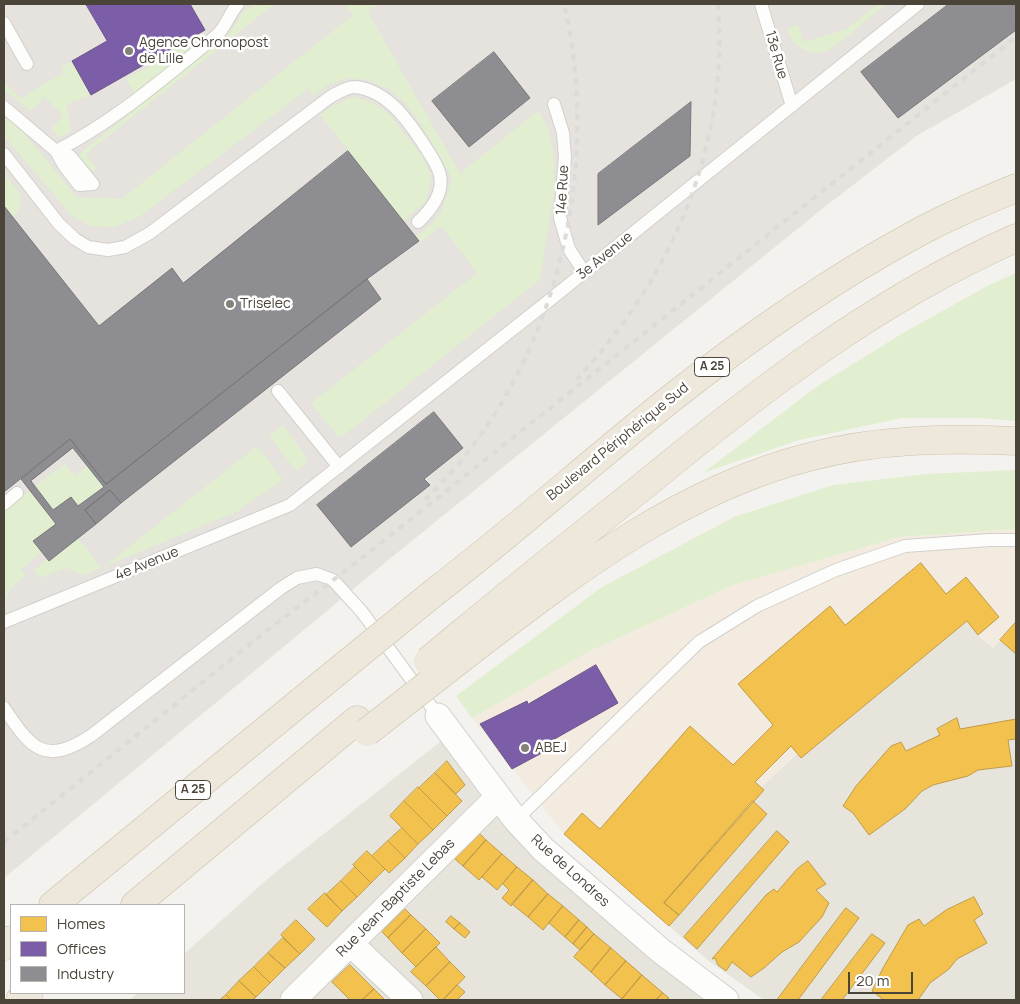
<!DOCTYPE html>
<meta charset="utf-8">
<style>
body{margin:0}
#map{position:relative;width:1020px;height:1004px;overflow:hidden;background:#f4f2ee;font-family:Manrope,sans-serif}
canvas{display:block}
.frame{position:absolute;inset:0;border:5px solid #4b4439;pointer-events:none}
.legend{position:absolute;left:10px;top:904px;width:175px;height:90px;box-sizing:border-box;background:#fff;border:1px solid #b7b4b0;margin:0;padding:6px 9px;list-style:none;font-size:15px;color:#4b4439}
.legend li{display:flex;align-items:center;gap:10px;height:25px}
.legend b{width:25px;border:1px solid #b7b4b0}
.scale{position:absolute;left:848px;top:972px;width:65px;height:22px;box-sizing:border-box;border:2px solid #4b4439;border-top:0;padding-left:6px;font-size:15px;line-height:18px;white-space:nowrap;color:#4b4439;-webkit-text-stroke:4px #fff;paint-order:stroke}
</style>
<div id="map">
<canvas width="1020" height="1004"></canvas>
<div class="frame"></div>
<ul class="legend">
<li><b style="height:14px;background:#f2c14e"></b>Homes</li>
<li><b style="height:14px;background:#7b5ea7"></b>Offices</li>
<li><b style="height:14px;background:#8d8d92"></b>Industry</li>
</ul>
<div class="scale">20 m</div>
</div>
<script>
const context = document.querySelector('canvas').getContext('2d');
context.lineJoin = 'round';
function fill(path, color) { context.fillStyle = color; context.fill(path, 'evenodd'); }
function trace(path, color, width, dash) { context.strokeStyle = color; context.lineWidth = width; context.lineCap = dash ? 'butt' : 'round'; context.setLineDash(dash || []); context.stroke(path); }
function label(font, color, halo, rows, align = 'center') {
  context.font = font + ' Manrope,sans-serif'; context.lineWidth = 5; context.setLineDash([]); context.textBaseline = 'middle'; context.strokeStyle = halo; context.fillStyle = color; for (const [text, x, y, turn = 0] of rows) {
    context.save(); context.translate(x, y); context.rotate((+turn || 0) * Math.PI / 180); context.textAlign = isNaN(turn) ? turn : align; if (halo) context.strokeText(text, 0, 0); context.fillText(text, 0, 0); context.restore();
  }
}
const residential = new Path2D(`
 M967 621 978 635 993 648 1000 640 1016 654V1000H764L706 959 669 926 767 814 753 801 761 787 797 754 801 758Z
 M441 741 501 821 702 1000H129L138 993H184V954L272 875Z`);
const commercial = new Path2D(`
 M1016 529V654L1000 640 993 648 966 621 801 758 796 754 761 787 754 801 767 814 669 926 564 834 472 718 588 652 733 585 899 537Z`);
const industrial = new Path2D(`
 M4 4H1016V79L918 135 827 205 392 557 4 878Z`);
const green = new Path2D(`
 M254 4H275L87 153 98 168 93 171 89 169 80 159V154L84 150 229 35 242 13Z
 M344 4H378L368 12 460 173 539 110 549 131 554 155 555 186 540 280 343 436 339 437 335 433 311 403 477 273 441 226 421 242 416 236C443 217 442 210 452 179L433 144 409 107 391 90 367 80 348 78 328 85 313 96 308 89 139 217 114 227 91 226 72 216 4 136V116L23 132 77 197 121 199 353 15Z
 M879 4H886C876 12 833 50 825 52 806 56 792 45 787 28L798 25 804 42 846 29Z
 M200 33 205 39 134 94 126 79 149 67 146 64Z
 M72 61 91 95 67 104 71 131 60 138 51 129 63 115 45 97 31 112 4 89V83L21 98 63 73 61 68Z
 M354 97 371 102 388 113 423 157 431 175 430 188 425 202 404 221 320 115 334 105Z
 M4 174C17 190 30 199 13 217L4 206Z
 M1016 273V421L977 418H902L799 440 703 473 819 385 903 333 989 285Z
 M283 425 308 459 305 464 296 471 269 436Z
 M257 446 283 480 238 511 101 568 83 575 66 568 40 578 34 570 47 559 49 561 78 538 102 568Z
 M65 463 75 476 87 466 104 487 78 506 70 497 53 510 35 486Z
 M1016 470V529L899 537 733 585 588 652 472 718 456 696 602 587 734 517 833 485 926 474Z
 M30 490 56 524 33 541 42 552 21 569 26 576 11 588 4 603V511Z`);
const parking = new Path2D(`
 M198 4H226L204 16Z
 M275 4H344L353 14 121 199 86 154Z
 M126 79 134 94 81 123 74 108Z
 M441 226 477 273 101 568 88 550 398 307 376 278Z`);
const homes = new Path2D(`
 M921 563 946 594 966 577 999 617 978 635 967 621 801 758 791 746 755 782 764 790 664 903 679 915 669 926 564 834 582 813 600 829 690 726 733 765 773 725 738 684 830 606 845 625Z
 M1016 622V654L1000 640Z
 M957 718 960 729 1016 719V739L1008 740 1012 766 978 770 968 776 933 785 922 791 905 809 869 835 853 813 843 806 856 786 891 746 901 742 906 751 940 735 937 729Z
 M447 761 465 785 456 794 435 773Z
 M435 773 462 801 447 816 419 788Z
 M418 787 447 816 433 830 404 801Z
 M404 801 433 830 418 844 390 816Z
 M753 801 767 814 679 915 664 903Z
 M402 828 418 844 405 858 388 841Z
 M777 831 789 842 697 949 684 937Z
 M480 834 486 840 463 866 455 859Z
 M486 840 502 854 479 880 463 866Z
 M388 841 405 858 389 873 372 856Z
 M367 851 385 869 371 883 353 865Z
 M502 854 517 867 497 890 482 877Z
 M808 861 826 884 816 890 829 903 822 917 799 942 782 952 764 968 751 977 732 962 726 971 718 965 715 958 712 959 766 895 774 889 777 892 797 869Z
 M355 867 371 883 357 897 341 881Z
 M517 867 533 880 511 906 502 898 509 890 503 884Z
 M533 880 548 894 528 917 512 904Z
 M341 881 357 897 342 911 326 895Z
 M325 893 342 911 327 927 308 909Z
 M548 894 563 906 543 930 528 917Z
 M974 897 983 914 974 920 987 943 957 959 949 969 930 983 918 1000H884L872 991 883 968 908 925 919 919 924 926 946 910Z
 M563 906 579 920 565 937 549 923Z
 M846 908 859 918 798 1000H777Z
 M405 909 411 915 388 938 382 932Z
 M411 915 426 929 402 953 388 938Z
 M451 916 460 923 454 929 446 922Z
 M296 920 315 939 300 954 281 935Z
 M579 920 587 927 573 944 565 937Z
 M460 923 470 932 465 938 454 929Z
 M587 927 594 934 580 950 573 944Z
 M426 929 440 943 416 967 402 953Z
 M594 934 611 948 591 972 574 957Z
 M872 934 885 943 842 1000H821Z
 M283 938 300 954 285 968 268 953Z
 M436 947 450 962 426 986 411 972Z
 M611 948 626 961 605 985 591 972Z
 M268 953 285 968 270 983 254 967Z
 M626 961 642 975 622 999 605 985Z
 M450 962 465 977 443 1000H440L426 986Z
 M350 965 374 989 362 1000H350L332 982Z
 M254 967 270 983 256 997 239 981Z
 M642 975 663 993 656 1000H623L622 999Z
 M239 981 256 997 252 1000H231L226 995Z
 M457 985 465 992 457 1000H443Z
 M374 989 385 1000H362Z
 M663 993 669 998 666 1000H656Z
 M226 995 231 1000H220Z`);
const offices = new Path2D(`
 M86 4H190L205 30 91 95 72 61 107 41Z
 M596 665 618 703 551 741 553 747 512 769 480 724 527 701 528 704Z`);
const industry = new Path2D(`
 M949 4H1016V30L898 118 861 72Z
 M494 52 530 98 469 147 432 101Z
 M691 102 690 156 598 225V174Z
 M348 151 419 241 367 279 106 484 70 439 4 492V206L99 326 172 268 183 283Z
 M367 279 381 299 121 503 110 490 85 510 96 524 49 561 33 541 56 524 21 479 70 439 106 484ZM73 448 104 487 78 506 71 497 53 510 31 481Z
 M434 412 463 448 424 479 430 485 351 547 317 505Z
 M110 490 121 503 96 524 85 510Z`);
const service = new Path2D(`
 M761 4 792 106
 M4 23 27 64
 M554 104 563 133 565 157 560 218 569 249 584 272
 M4 107 56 151 70 156 93 184
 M56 151C115 121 165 77 216 36 226 27 229 14 238 4
 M56 151 63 164 79 185 93 184
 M4 154 59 224 75 239 88 247 108 250 125 247 150 233 330 97C337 93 346 87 355 87 388 90 410 123 426 148 431 156 438 166 440 175 444 194 431 210 418 222
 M278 391 339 467
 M4 504 17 493
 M4 622 290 505 546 303 918 4
 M4 708C31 748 44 767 92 735L281 588 297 578 317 574 333 580 362 612 438 716
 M516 820 699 642 757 606 836 570 905 546 990 540H1016`);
const minor = new Path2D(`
 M438 716 516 820 543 849 661 951 726 1000
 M350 943 410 1000
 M293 1000 498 797`);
const motorway = new Path2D(`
 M436 591C517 529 593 460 673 397 748 338 826 283 910 237 944 218 980 203 1016 188
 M463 632C522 583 582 535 642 487 760 390 876 300 1016 238
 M476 647C578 569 683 489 809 457 876 439 948 438 1016 441
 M53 905 333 675
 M135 905 357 720
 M4 946 11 940
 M20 1000 29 993`);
const rail = new Path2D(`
 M576 380C659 291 712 184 719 61 720 42 719 23 718 4
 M425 500C553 377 604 175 564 4
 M4 842 260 636 362 558 1016 37`);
const motorwayBridge = new Path2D(`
 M428 661 463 632
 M333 675 436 591
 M367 732 476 647`);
const markers = [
 [129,51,5,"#868178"],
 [230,304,5,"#868178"],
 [525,748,5,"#868178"]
];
const shields = [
 [712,367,35],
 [193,790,35]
];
const shieldNames = [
 ["A 25",712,367],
 ["A 25",193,790]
];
const poiNames = [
 ["Agence Chronopost",139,43],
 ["de Lille",139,59],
 ["Triselec",240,304],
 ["ABEJ",535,748]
];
const streetNames = [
 ["13e Rue",776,55,74],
 ["14e Rue",563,190,-87],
 ["3e Avenue",605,256,-39],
 ["Boulevard Périphérique Sud",618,442,-39],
 ["4e Avenue",147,564,-22],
 ["Rue de Londres",570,871,42],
 ["Rue Jean-Baptiste Lebas",396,898,-45]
];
fill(residential, '#e7e4dc');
fill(commercial, '#f3ebdf');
fill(industrial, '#e6e2de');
fill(green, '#e1eecf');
fill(parking, '#e6e3df');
fill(homes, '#f2c14e');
trace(homes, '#c09c48', 1);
fill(offices, '#7b5ea7');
trace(offices, '#6d5686', 1);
fill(industry, '#8d8d92');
trace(industry, '#797777', 1);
trace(service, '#d2d0cb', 14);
trace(minor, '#d2d0cb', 27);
trace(motorway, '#ccbfa9', 29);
trace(service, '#fdfdfc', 12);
trace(minor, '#fdfdfc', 25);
trace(motorway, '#ede8db', 28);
trace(rail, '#dbdbda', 4, [6, 6]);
trace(motorwayBridge, '#ccbfa9', 29, []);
trace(motorwayBridge, '#ede8db', 28);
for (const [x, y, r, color] of markers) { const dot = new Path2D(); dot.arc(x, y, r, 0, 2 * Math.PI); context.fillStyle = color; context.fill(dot); trace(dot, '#fff', 2); }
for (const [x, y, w] of shields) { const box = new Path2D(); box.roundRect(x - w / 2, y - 9.5, w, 19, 4); context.fillStyle = '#fff'; context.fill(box); trace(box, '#4b4439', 1); }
label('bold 12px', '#4b4439', null, shieldNames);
label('14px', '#4b4439', '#fff', poiNames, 'left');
label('14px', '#4b4439', '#fff', streetNames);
</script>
